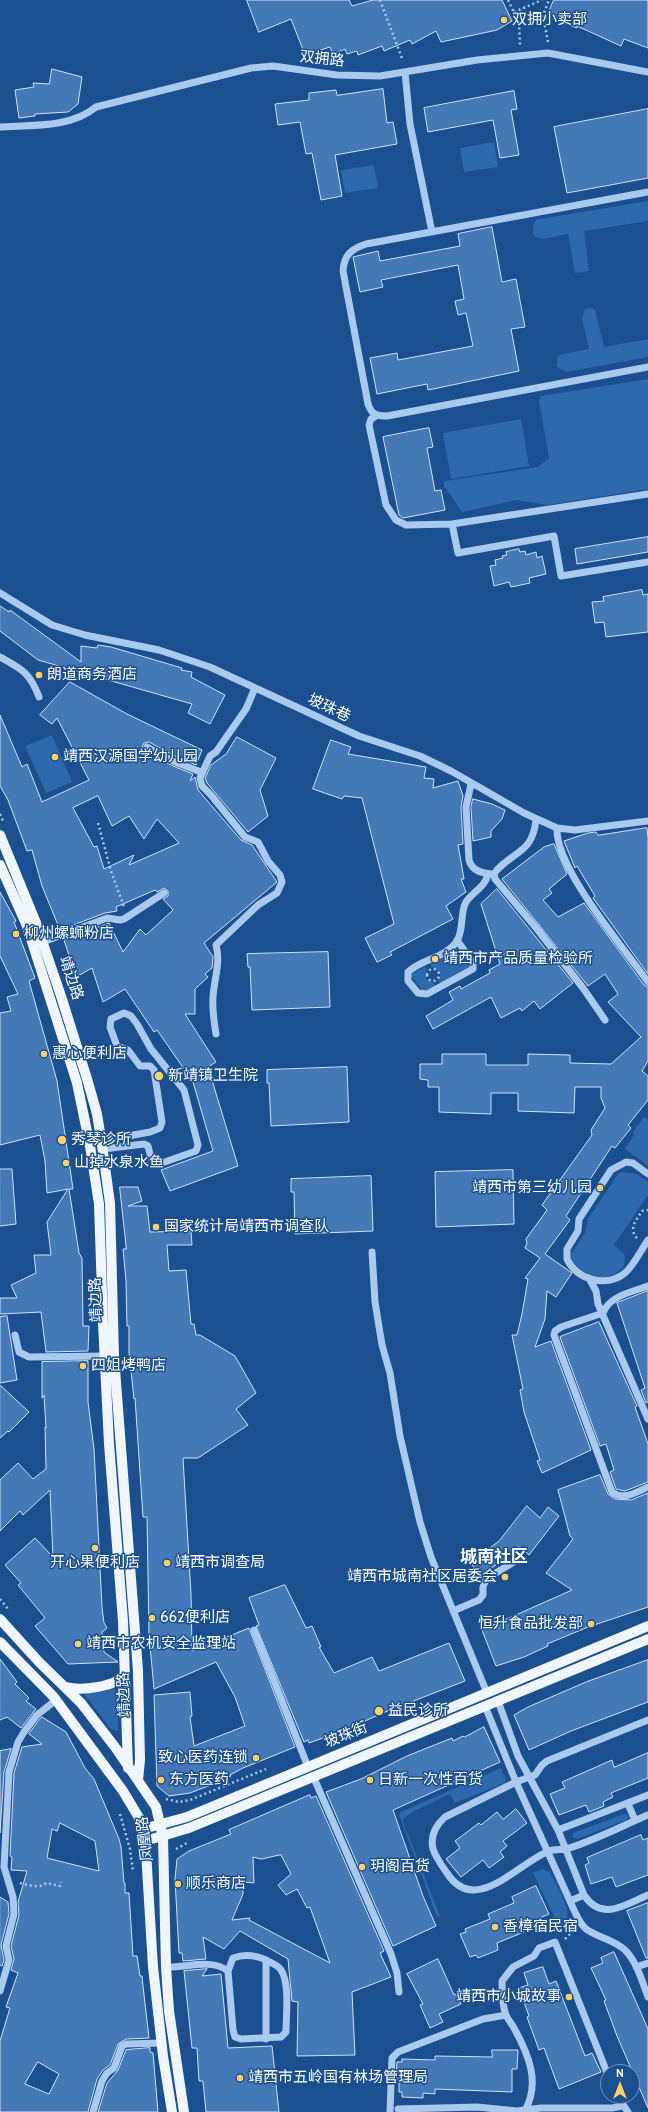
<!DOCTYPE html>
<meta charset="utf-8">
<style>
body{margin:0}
#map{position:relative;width:648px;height:2112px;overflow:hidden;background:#1b4f8f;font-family:Cabin,sans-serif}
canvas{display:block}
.north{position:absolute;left:600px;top:2064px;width:40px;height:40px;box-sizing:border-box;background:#1b4f8f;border:1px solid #7695bc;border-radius:50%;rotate:0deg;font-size:11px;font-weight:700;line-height:16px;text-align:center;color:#fff}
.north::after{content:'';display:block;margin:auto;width:14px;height:18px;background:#ffd166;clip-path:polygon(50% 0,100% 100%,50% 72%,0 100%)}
</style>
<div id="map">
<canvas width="648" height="2112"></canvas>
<div class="north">N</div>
</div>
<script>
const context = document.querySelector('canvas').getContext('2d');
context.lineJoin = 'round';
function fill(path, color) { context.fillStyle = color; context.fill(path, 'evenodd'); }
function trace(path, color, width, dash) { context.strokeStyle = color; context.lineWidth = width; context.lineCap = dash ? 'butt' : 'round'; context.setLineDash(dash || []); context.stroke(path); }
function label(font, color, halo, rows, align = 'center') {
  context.font = font + ' Cabin,"Noto Sans SC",sans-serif'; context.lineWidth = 3; context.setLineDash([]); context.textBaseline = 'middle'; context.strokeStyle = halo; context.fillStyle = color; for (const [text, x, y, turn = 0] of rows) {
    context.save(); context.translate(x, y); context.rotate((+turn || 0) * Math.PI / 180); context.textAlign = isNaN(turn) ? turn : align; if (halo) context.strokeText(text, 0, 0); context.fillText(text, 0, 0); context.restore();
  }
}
const green = new Path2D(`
 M494 142 498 167 464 172 460 148Z
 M374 165 378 188 345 193 341 170Z
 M648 201V221L584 231 589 271 575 273 568 234C551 237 526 248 535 220Z
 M591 308 595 310 604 347 648 339V357L566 372 557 367V360L559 355 589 349 582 318 585 309Z
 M648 379V489L547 505 517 500 462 512C455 503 452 495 444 487V481L538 467 549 458 539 401 541 396Z
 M521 419 529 466 451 479 443 433Z
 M52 735 72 782 46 793 25 746Z
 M459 950 470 963 471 968 441 984 438 980C444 970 434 971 430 965L451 952Z
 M425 967 427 970 425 974 426 979 434 983 436 986 423 991 412 977V974Z
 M644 1117 648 1120V1166L625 1149 634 1135 633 1132Z
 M622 1172 637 1174 648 1182V1195L614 1245 625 1255 624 1266C619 1271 613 1276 606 1277 593 1278 571 1268 571 1254L585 1233 588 1219 618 1174Z
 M110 1687 114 1688 118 1694V1731L110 1728 85 1695 86 1691Z
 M501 1768 506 1780 504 1783 455 1803 450 1794 414 1811 403 1819V1822L440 1916 437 1917 399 1814 401 1812Z
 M624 1814 629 1816 626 1820 577 1839 572 1837 573 1833Z
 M542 1869 550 1872C556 1886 573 1909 566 1924L556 1930 550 1919 554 1916 533 1873Z`);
const building = new Path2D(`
 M247 0H349L352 6 373 0H502L512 21 497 30 441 42 436 31 412 44 410 40 384 51 382 46 358 55 357 51 347 54 345 49 333 54 330 47 305 55 291 19 259 32Z
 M554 0H648V48L624 39 621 46 577 26V28L564 23 548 14Z
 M52 69 82 77 78 104 68 112 35 114V116L19 118 15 90 34 87 33 83 49 84Z
 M383 89 387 123 393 122 397 144 335 155 342 196 321 200 312 153 306 154 300 122 278 125 275 104 309 100V93L336 90 337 95Z
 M514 91 517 109 511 110 519 155 500 158 493 120 428 132 424 108Z
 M648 109V178L567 193 554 127Z
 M492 227 502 282 516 279 525 327 511 329 519 371 428 390 427 384 377 394 370 358 397 353 398 360 473 346 466 313 458 315 455 301 464 299 458 265 381 280 383 287 360 292 353 257 378 251 380 261 460 246 458 234Z
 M429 428 433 447 427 448 435 491 441 490 445 510 403 518 399 515 383 437Z
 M648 537V552L577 564 575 549Z
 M519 549 520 552 525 551 526 555 536 552 537 558 542 556 546 574 529 578 530 583 511 587 509 582 494 586 490 566 496 565 495 560 503 558 502 556 507 555 506 552Z
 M642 590 643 595 648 594V632L606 637 604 622 595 623 592 602 604 601 603 597Z
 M0 606 9 612 10 610 81 662V646L97 648 98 645 111 647 182 668 181 670 192 672 191 677 225 695 210 724 188 713 192 704 38 660 0 631Z
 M70 682 127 714 202 750 196 765 177 757 149 742 144 743 142 747 145 751 173 766 193 774 190 781 195 777 198 790 241 840 252 845 277 882 204 943 213 957 212 968 205 974 208 977 195 989V1014H185L216 1062 208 1067 238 1166 170 1191 161 1170 213 1151 193 1082 157 1030 154 1032 125 989 103 1002 92 968 76 977 64 940 109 923 123 952 140 929 146 935 173 910 163 899 168 896V891L164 888 157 892 155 890 116 907 117 911 105 913 60 930 42 886 32 850 27 851 8 800 0 786V715L22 767 27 764 42 802 89 780 57 718 52 724 40 715ZM98 796 112 826 129 816 144 839 157 819 179 843 129 865 134 855 104 869 97 846 94 847 73 808Z
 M237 737 276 758 260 790 268 816 248 832 207 783 205 778 211 765 226 754Z
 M331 740 351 747 348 754 426 767 424 778 434 779 433 788 458 781 463 796 461 807 463 844 458 845 464 879H461L466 892 446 906 453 919 390 952 392 955 377 962 365 938 394 924 362 798 344 796 342 799 313 789Z
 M473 799 492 804 505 810 502 819 491 831V837L473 841 471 807Z
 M647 828 648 838V974L593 898 595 896 577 866 575 868 564 841 588 833 596 832 598 835Z
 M554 844 567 874 549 889 552 893 543 900 558 917 584 903 644 985 648 987V1061L642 1071 648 1076V1100L628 1125 631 1128 615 1148 612 1146 566 1216 570 1220 545 1254 572 1273 556 1297 547 1291 545 1319 535 1347 551 1341 591 1450 542 1473 537 1461 540 1460 524 1412 520 1390 523 1389 512 1335H517L522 1314 528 1279 525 1278 540 1258 525 1248 527 1243 526 1239 547 1210 542 1205 592 1135 591 1130 605 1108 601 1098V1087H575L574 1113 518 1111V1093H491V1114L439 1112V1087H428V1080L420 1079V1064H442V1054H486V1065H528V1054L570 1055V1063L611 1064 641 1037 608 1002 618 994 605 974 588 986 502 879 544 847Z
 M497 889 573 983 540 1009 534 1001 522 1011 520 1008 501 1018 491 997 433 1029 426 1016 453 1000 449 992 460 986 461 989 490 973 489 970 500 964 481 904Z
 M0 892 16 921 14 922 35 978 29 981 57 1081 72 1182 73 1189H69L79 1253 82 1258 83 1326H89L88 1351 46 1352 41 1312 0 1314V1298H17L11 1285 36 1273 34 1255H51L47 1222 68 1189 47 1193 45 1161 40 1135 0 1145V1013L11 1011 7 997 18 994 0 956Z
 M328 952 330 1007 252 1010 250 967H248L247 954Z
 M347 1067 349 1122 271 1126 269 1083H267V1070Z
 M0 1169H12L16 1224 0 1226Z
 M513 1170 514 1224 436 1227 435 1172Z
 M371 1176 373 1231 295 1234 294 1192H291V1179Z
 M120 1187H138L142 1201 128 1206H147L150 1232 191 1231 192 1245H167L169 1271 186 1270 191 1324H194L196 1335H200L235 1356 256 1393 236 1409 248 1425 198 1458H183L191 1594 192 1651 249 1628 295 1747 243 1768 230 1775 231 1776 211 1785 190 1793 169 1796 157 1786 154 1695 190 1692 192 1716 190 1717 194 1746 245 1726 235 1697 216 1662 154 1689 149 1635 147 1517H143L135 1398 134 1399 129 1352V1326H127L126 1281 123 1249H126Z
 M648 1291V1402L646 1403 641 1390 645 1388 617 1303Z
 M7 1316 17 1380 0 1383V1317Z
 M599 1322 637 1406 635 1407 648 1444V1482L625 1491 616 1489 610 1472 614 1470 606 1444 600 1446 560 1337Z
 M88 1361V1402L94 1449 102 1607 104 1623 107 1628 102 1632 104 1652 118 1662 68 1664 35 1626 45 1618 18 1585 21 1583 5 1565 35 1538 53 1557 50 1490 23 1515 20 1511 0 1531V1480L18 1463 33 1479 46 1469 45 1427 46 1428 44 1395 42 1398V1362Z
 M0 1385 29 1412 9 1432 8 1431 0 1438Z
 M600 1475 608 1494 615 1499 631 1500 648 1493V1607L588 1627 547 1644 548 1646 524 1657 496 1666 482 1630 572 1590 546 1573 573 1539 570 1536 558 1490Z
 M527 1506 540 1518 548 1507 559 1516 529 1555 519 1546 481 1577 471 1563 499 1541Z
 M285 1585 306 1628 312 1626 321 1647H319L334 1673 372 1657 379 1671 449 1643 465 1681 385 1712 345 1730 309 1743 308 1740 304 1742 256 1626 259 1625 249 1598Z
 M0 1659 17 1682 15 1684 29 1698 26 1701 36 1709 21 1728 7 1717 0 1720Z
 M648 1660V1702L571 1731 529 1750 514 1715 528 1707 586 1682Z
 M42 1717 66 1732 85 1768 94 1779 119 1839 121 1847 124 1883H125V1893H129L133 1956H137L140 1976H142L143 1986 149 2038 126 2039 118 2044 110 2065 103 2070 97 2079 88 2112H0V2041L10 2008 6 2007 18 1973 11 1970 14 1959 11 1946 19 1915 18 1902 27 1871 11 1870 12 1857 10 1856 14 1773 22 1747 42 1744 29 1734ZM60 1823 95 1841 99 1871 47 1858 52 1829 57 1831ZM38 2062 59 2074 49 2094 25 2084Z
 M484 1727 500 1762 393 1810 423 1896 436 1926 393 1946 326 1792 361 1779 407 1756 452 1738 453 1741 463 1736 464 1737Z
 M11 1749 4 1772 0 1833V1751Z
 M648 1753V1778L611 1793 613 1797 603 1802 604 1806 589 1812 586 1805 559 1815 550 1794 565 1788 562 1782 612 1760 614 1767Z
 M310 1795 311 1798 316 1796 384 1951 380 1953 391 1977 352 1992 355 2055 297 2056 298 2002 292 2001 288 1959 240 1931 224 1949 203 1937 206 1959 183 1961 182 1953H179L175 1879 177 1859 189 1851 231 1834 229 1830ZM281 1855 291 1874 278 1885 286 1895 297 1889 307 1908 310 1907 330 1963 249 1920 250 1918 232 1920 243 1894V1882L254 1883 253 1857 261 1859Z
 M516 1809 527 1823 503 1841 507 1846 500 1852 504 1857 489 1868 483 1860 461 1877 446 1859 460 1848 455 1841 479 1823 481 1825 497 1812 503 1819Z
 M641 1835 643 1840 648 1838V1875L616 1887 612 1877 591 1884 585 1865 589 1863 587 1858Z
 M536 1886 549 1914 522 1926 524 1932 497 1943 498 1950 478 1958 476 1955 470 1957 460 1934 466 1932 465 1929 490 1919 488 1914 514 1903 512 1897Z
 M0 1897 8 1902 9 1914 1 1945 4 1960 2 1966 0 1965Z
 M648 1903V1958H646L627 1911Z
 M614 1952 648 2029V2108L617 2036 604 2001 606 2000 591 1968 603 1963 601 1958Z
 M438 1959 454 1995 456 1994 461 2004 439 2014 443 2022 430 2028 420 2005 423 2004 407 1974Z
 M543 1967 549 1984 556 1981 585 2056 592 2053 601 2072 559 2089 544 2048 539 2050 527 2017 529 2016 519 1988 528 1985 524 1973Z
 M207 1969 202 1976 221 1974 228 2048 272 2046 279 2112H206L203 2081H199L197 2048H192L184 1971Z
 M150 2048V2052L153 2053 158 2112H98L107 2083 118 2070 126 2050Z
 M492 2050H518L517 2069H512V2092L435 2089V2094L423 2093V2098L402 2097V2092H399V2080H396L397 2062H402V2059L435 2060V2056L492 2057Z`);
const path = new Path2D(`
 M380 0 403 61
 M508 0 519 23 520 45
 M514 12 542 0
 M548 42 543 15 549 0
 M0 814 4 823
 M98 823 111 871 124 907
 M427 975a6 6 0 1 1 12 0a6 6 0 1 1-12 0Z
 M637 1238C628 1229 637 1219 642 1211L648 1210
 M0 1599 8 1609
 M166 1799 179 1802 190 1800 266 1769
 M120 1814 130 1849 133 1871
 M176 1849 187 1843
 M20 1883C29 1885 39 1889 46 1883L60 1886 61 1882
 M565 1939 574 1930`);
const minor = new Path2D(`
 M405 72 410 124 432 232
 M0 127C31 125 71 128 96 107L251 68 273 66 337 75 380 76 477 60 548 53 648 72
 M648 192 366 244C351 249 344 255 343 271L368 404C372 415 376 416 387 416L648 367
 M376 416 371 419 369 425 386 505 396 520 406 525 452 524 648 494
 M452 524 458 553 554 536 561 576 648 562
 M0 593 52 625 85 635 159 650 210 667 359 736 420 756 451 771 524 813 557 828 575 830 648 821
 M0 657C22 669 30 673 39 697
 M147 747 175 762 201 772
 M471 784 466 807 469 860C472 871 482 873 492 874
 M536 819C533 852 516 850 497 870L494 874 495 879 537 929 583 988 605 1020
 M557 828C555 868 624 948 648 982
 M457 940 473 963V969L427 994 418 993 408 981V972C421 959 446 958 457 941 464 929 460 912 466 902 473 891 485 888 488 874
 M43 942 107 918 120 920 124 919 164 893
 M216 1034C214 1022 212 1010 213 997 214 979 221 963 216 945L258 905 277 893 282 882 280 875 268 861 258 842 245 837 211 795 202 786 200 778 210 756 216 752 246 709 255 688
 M101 1141 150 1132 160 1128 162 1122 154 1070 150 1066H140L128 1050 117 1046 110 1027 111 1019 124 1013 131 1016 137 1024 151 1049 184 1090 198 1145 196 1151 159 1164 151 1158 148 1146 144 1144 103 1149
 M648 1174 633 1163 626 1162 611 1170 579 1219 578 1231 567 1249V1259C577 1280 606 1288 625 1273 634 1265 641 1250 648 1240
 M372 1252 375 1302 382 1345 390 1373 400 1436 420 1522 431 1557 487 1693
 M590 1280 596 1291 598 1304 648 1419
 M648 1286C632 1292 609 1296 603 1313L561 1327 555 1331 554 1335 612 1492C623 1501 637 1492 648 1487
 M15 1335 19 1352 29 1357 105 1356
 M453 1611 479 1600 483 1595V1587L486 1579 517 1560
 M254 1630 308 1767
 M485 1706 516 1782 570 1901 584 1895 558 1830 518 1756 498 1701
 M648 1720 547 1761 542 1765 535 1775 516 1782 445 1817C435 1826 430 1836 433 1849 436 1858 442 1866 447 1873 475 1917 518 1863 549 1851 555 1849 561 1850 566 1849 591 1842 624 1825 648 1815
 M313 1776 391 1954 397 1973 399 1992
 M628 1804 635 1820
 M558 1830 648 1795
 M584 1895C602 1922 624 1905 648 1895
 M570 1901C574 1910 578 1921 585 1928 593 1936 613 1939 625 1950 637 1962 642 1981 648 1997
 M266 1960V2039
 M166 1967C186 1968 211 1958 228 1971L233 2030 235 2037 241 2039 281 2037 286 2032C286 2016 290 1983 281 1970 278 1965 271 1963 266 1960 255 1955 244 1954 233 1958L228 1971
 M636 1967 648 1963
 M0 1991 9 1960 6 1946 14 1914 13 1897 4 1867 9 1772 18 1742 24 1732 37 1715 56 1700
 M617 2096 628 2112
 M398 2109 477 2107 517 2111 541 2108H612L622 2106
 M93 2112 102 2081 107 2073 114 2068 122 2046 126 2044 162 2043
 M390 2112 392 2058 398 2052 483 2019 506 2015
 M524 2112C541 2084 529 2055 514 2028 512 2024 508 2020 506 2015 502 2005 502 1992 502 1981L513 1967 534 1956 539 1948 555 1942 608 2075`);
const major = new Path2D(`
 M0 835 36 923 61 996 88 1082 97 1114 102 1145 110 1203 114 1356 138 1671 140 1760 138 1780
 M0 865 27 926 77 1083 90 1146 99 1204 103 1323 109 1444 123 1621 128 1768
 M0 1619 39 1662 81 1703 115 1747 156 1807 163 1837 166 1967 169 2011 184 2112
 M0 1642 53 1696 123 1791 141 1821 146 1851 153 1967 163 2056 172 2112
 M66 1687C81 1691 116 1687 125 1674
 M143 1829 187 1817 648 1626
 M145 1841 189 1828 648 1639`);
const markers = [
 [504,20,4,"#ffd166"],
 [39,675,4,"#ffd166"],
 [55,757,4,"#ffd166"],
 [16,934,4,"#ffd166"],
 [435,959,4,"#ffd166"],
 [44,1054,4,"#ffd166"],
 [159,1076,5,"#ffd166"],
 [62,1140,5,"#ffd166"],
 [66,1163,4,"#ffd166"],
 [600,1188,4,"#ffd166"],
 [156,1227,4,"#ffd166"],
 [83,1366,4,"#ffd166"],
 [95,1548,4,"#ffd166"],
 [167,1563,4,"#ffd166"],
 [505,1577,4,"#ffd166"],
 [152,1618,4,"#ffd166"],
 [591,1624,4,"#ffd166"],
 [78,1644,4,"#ffd166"],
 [379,1711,5,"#ffd166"],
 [256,1758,4,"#ffd166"],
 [161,1780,4,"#ffd166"],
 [370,1780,4,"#ffd166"],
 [362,1867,4,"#ffd166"],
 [178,1884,4,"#ffd166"],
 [495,1927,4,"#ffd166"],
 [569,1997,4,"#ffd166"],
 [240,2078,4,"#ffd166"]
];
const poiNames = [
 ["双拥小卖部",512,20],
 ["朗道商务酒店",47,675],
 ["靖西汉源国学幼儿园",63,757],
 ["柳州螺蛳粉店",24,934],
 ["靖西市产品质量检验所",443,959],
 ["惠心便利店",52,1054],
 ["新靖镇卫生院",168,1076],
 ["秀琴诊所",71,1140],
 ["山掉水泉水鱼",74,1163],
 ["靖西市第三幼儿园",592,1188,"right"],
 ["国家统计局靖西市调查队",164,1227],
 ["四姐烤鸭店",91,1366],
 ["开心果便利店",95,1563,"center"],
 ["靖西市调查局",175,1563],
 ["靖西市城南社区居委会",497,1577,"right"],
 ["662便利店",160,1618],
 ["恒升食品批发部",583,1624,"right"],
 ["靖西市农机安全监理站",86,1644],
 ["益民诊所",388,1711],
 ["致心医药连锁",248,1758,"right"],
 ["东方医药",169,1780],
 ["日新一次性百货",378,1780],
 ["玥阁百货",370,1867],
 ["顺乐商店",186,1884],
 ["香樟宿民宿",503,1927],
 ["靖西市小城故事",561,1997,"right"],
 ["靖西市五岭国有林场管理局",248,2078]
];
const streetNames = [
 ["双拥路",322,59,6],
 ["坡珠巷",329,708,25],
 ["靖边路",71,978,72],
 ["靖边路",96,1300,-92],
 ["靖边路",124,1695,-92],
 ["坡珠街",346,1735,-22],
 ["凤凰路",145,1839,-97]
];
const quarterNames = [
 ["城南社区",494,1557]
];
fill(green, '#2e69ad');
fill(building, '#4478b7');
trace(building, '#cfe3fa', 1);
trace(path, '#a9c9ee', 2.5, [2, 3]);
trace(minor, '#a9c9ee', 7);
trace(major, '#f0f6ff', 10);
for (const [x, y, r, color] of markers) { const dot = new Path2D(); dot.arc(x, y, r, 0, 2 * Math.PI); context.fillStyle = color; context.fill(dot); trace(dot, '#1b4f8f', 1.5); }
label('15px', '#fff', '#1b4f8f', poiNames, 'left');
label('15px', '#fff', '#1b4f8f', streetNames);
label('bold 17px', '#fff', '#1b4f8f', quarterNames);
</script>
